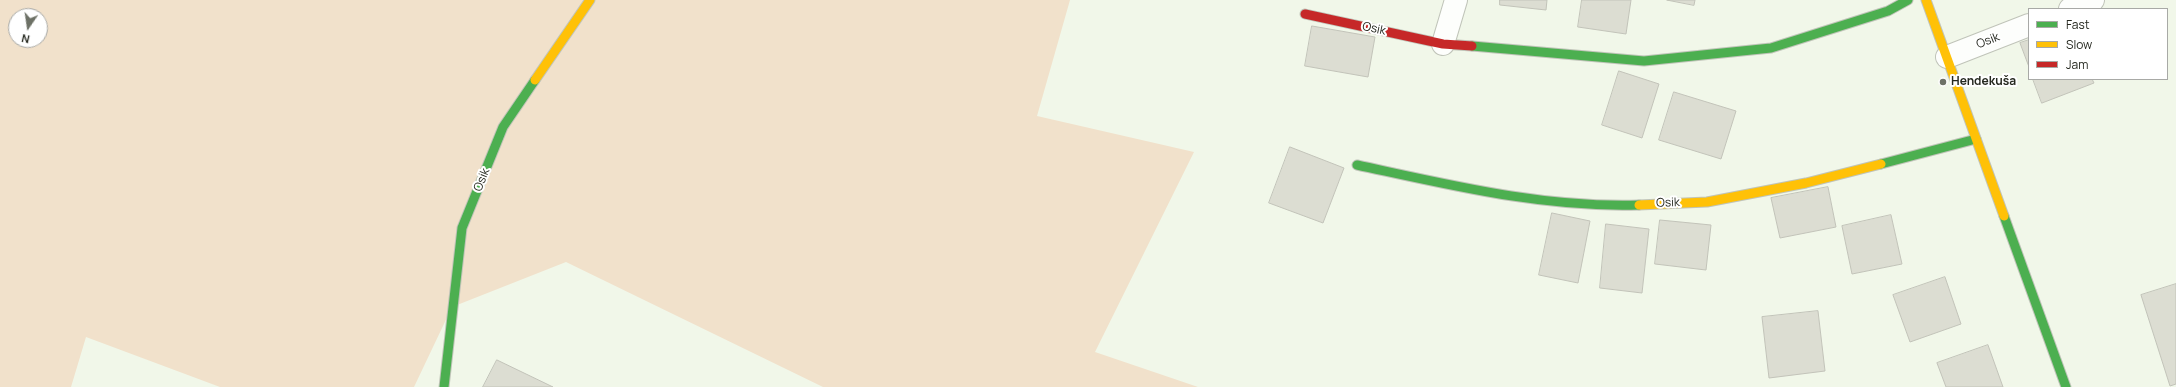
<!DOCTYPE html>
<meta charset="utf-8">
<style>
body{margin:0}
#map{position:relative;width:2176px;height:387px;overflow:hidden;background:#f1f7e9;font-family:Manrope,sans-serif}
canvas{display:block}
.legend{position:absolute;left:2028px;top:8px;width:140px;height:72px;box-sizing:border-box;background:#fff;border:1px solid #a8a9a6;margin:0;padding:5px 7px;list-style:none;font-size:12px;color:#262920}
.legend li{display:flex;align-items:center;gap:8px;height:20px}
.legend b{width:20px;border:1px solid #a8a9a6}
.north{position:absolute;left:8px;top:8px;width:40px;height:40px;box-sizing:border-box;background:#fff;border:1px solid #a8a9a6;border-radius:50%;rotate:193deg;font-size:11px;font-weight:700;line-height:16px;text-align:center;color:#262920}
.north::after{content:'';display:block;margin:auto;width:14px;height:18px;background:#6d7166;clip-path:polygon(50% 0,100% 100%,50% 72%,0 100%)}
</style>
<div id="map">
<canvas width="2176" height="387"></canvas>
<ul class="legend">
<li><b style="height:5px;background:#4caf50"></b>Fast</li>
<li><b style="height:5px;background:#ffc107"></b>Slow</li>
<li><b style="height:5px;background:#c62828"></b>Jam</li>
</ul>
<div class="north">N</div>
</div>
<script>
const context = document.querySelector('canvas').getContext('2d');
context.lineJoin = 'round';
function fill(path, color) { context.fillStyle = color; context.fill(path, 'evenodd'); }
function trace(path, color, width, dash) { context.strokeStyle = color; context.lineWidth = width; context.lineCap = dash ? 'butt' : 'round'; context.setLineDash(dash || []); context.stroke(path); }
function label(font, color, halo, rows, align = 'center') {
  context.font = font + ' Manrope,sans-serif'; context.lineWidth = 4; context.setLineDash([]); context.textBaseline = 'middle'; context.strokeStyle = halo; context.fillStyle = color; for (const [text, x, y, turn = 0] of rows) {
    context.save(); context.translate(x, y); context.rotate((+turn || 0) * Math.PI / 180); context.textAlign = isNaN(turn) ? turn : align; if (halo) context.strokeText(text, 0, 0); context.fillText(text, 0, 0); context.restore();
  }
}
const green = new Path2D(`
 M0 0H1070L1037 116 1194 152 1095 352 1198 387H823L566 262 452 307 414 387H220L86 337 71 387H0ZM16 16H40V40H16Z`);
const building = new Path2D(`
 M1500 0H1547L1546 10 1500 5Z
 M1582 0H1631L1626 34 1578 27Z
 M1667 0H1695L1694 5Z
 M1312 26 1375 37 1368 77 1305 66Z
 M2029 40V67L2020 43Z
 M1619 71 1659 84 1642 138 1602 125Z
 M2033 79H2092L2094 83 2042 103Z
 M1674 92 1736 111 1721 159 1659 140Z
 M1290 147 1344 168 1323 223 1269 203Z
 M1828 187 1836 227 1780 238 1771 198Z
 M1552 213 1590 221 1578 283 1539 275Z
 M1891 215 1902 264 1852 274 1842 226Z
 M1660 220 1711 225 1706 270 1655 264Z
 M1606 224 1649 229 1642 293 1600 288Z
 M1945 277 1961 324 1910 342 1893 295Z
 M2176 284V384L2170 386 2141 295Z
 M1818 311 1825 371 1769 378 1762 317Z
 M1988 345 2003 387H1946L1937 363Z
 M497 360 553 387H483Z`);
const street = new Path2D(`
 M2070 9 2093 0
 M1443 44 1456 0
 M1947 57 2029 25`);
const fast = new Path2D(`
 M1472 46 1644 61 1771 48 1888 11 1908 0
 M1881 164 1976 139
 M1357 165C1450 185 1543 208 1639 205
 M2004 216 2066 387
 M444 387 462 228 503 127 535 80`);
const slow = new Path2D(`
 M1926 0 2004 216
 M535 80 590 0
 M1639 205 1707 202 1806 183 1881 164`);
const jam = new Path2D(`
 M1305 14 1443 44 1472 46`);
const markers = [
 [1943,82,4,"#6d7166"]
];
const streetNames = [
 ["Osik",1374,29,12],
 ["Osik",1988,41,-22],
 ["Osik",482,180,-68],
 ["Osik",1668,203,-2]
];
const poiNames = [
 ["Hendekuša",1951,82]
];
fill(green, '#f1e1cb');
fill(building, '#dcddd2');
trace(building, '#c2c3b9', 1);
trace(street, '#c0c4b9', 24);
trace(fast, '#c0c4b9', 11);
trace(slow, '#c0c4b9', 11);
trace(jam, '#c0c4b9', 11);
trace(street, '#fdfefc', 22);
trace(fast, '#4caf50', 9);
trace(slow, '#ffc107', 9);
trace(jam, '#c62828', 9);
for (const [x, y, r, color] of markers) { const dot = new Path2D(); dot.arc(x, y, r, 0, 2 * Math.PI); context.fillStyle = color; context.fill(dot); trace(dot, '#fff', 1.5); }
label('12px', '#262920', '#fff', streetNames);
label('bold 12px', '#262920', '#fff', poiNames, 'left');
</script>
